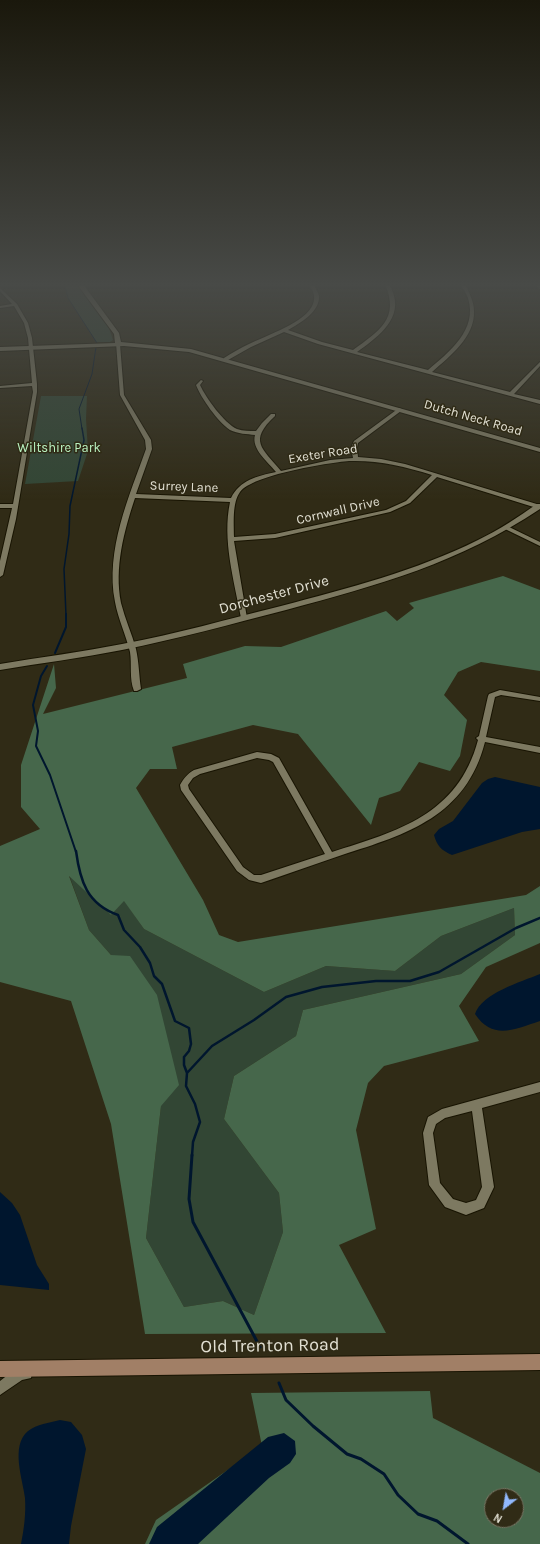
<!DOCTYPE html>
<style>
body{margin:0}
#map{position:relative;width:540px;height:1544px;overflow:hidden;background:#302b16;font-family:Karla,sans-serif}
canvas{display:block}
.north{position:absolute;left:484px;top:1488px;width:40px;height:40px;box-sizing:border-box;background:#302b16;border:1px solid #777362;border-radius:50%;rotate:211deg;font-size:11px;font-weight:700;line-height:16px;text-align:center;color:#e2e0d3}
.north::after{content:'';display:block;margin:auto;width:14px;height:18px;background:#90b8fd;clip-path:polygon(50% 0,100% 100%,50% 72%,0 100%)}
</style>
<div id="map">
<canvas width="540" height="1544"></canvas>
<div class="north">N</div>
</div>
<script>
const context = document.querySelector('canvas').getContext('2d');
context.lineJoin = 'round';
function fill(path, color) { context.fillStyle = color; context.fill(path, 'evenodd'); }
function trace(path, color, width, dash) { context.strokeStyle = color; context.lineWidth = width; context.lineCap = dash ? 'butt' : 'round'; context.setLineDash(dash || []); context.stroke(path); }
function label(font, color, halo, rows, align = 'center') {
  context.font = font + ' Karla,sans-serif'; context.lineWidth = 3; context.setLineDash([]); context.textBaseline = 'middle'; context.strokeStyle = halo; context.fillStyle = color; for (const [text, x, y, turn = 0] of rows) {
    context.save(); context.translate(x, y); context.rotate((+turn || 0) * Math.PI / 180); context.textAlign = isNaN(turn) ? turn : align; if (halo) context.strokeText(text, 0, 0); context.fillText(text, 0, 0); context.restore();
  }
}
const green = new Path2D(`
 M60 284 77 285 109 328 113 340 110 342H96L68 298 65 286Z
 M41 396H87L86 419 88 451 78 481 25 484Z
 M69 875 111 915 124 900 144 929 264 992 326 966 395 971 441 936 514 908 515 935 461 974 303 1010 296 1036 234 1076 224 1119 279 1193 283 1232 254 1315 223 1301 184 1307 146 1238 161 1106 111 955 89 930Z`);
const forest = new Path2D(`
 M503 576 540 590V671L481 662 458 672 444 695 467 720 460 756 450 771 419 762 400 791 379 798 371 825 298 734 253 725 172 747 177 769H150L136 788 203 900 219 935 238 942 526 895 540 886V943L486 967 459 1006 479 1041 384 1066 368 1083 356 1130 376 1229 339 1245 386 1333 145 1334 111 1124 71 1001 0 982V846L40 829 21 807V765L54 664 56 688 43 714 187 678 183 664 245 646 281 647 386 611 397 621 414 608 409 603ZM69 876 111 915 124 901 144 929 264 992 326 966 395 971 441 936 514 908 515 935 461 974 303 1010 296 1036 234 1076 224 1119 279 1193 283 1232 254 1315 223 1301 184 1307 146 1238 161 1106 179 1085 157 995 130 956 111 955 89 930Z
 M430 1391 433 1418 540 1473V1544H145L156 1520 262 1446 251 1393ZM492 1496H516V1520H492Z`);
const water = new Path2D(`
 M495 777 540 787V829L522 832 452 855C441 850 437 846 434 835L439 829 453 821 482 783 488 779Z
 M540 974V1021C515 1029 493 1041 475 1014 482 993 521 982 540 974Z
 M0 1192 12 1203 20 1215 37 1265 49 1284V1290L0 1285Z
 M60 1420 71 1422 82 1435 86 1449 71 1526 69 1544H21C24 1529 26 1514 25 1498 23 1480 10 1446 28 1431 37 1424 49 1423 60 1420Z
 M284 1433 295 1441 296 1454 290 1463 269 1478 198 1544H149L157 1527 268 1437Z`);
const streamFar4 = new Path2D(`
 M60 284 65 286 68 298 97 343
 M82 429 79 409 92 374 96 347`);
const streamFar3 = new Path2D(`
 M66 615 64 569 69 534 70 506 84 440 82 428`);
const streamFar2 = new Path2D(`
 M55 653 66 627V614
 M47 666 41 676 33 705 38 731 36 746 50 775 76 852`);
const streamFar1 = new Path2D(`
 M76 851C80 881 87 904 118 915L124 930 140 947 150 963 154 976 162 984 175 1021 189 1028 191 1044 189 1051 184 1057V1065L187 1073 186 1086 195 1104 200 1122 193 1142 192 1156
 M187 1073 212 1046 254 1020 286 997 322 987 376 981H410L439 972 516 928 540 918`);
const stream = new Path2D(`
 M192 1155 189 1199 193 1222 260 1347
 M279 1383 286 1400 313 1426 347 1454 361 1459 384 1474 398 1495 418 1514 437 1521 468 1544`);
const minor = new Path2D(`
 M309 284H313C315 287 318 292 319 296 320 312 300 323 288 330L322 342 353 350C379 331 400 319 385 284H389C391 288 393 292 394 296 401 321 375 339 357 352L428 370C449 352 478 330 468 298 466 293 463 289 461 284H465C469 293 474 301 474 311 475 337 450 356 432 372L510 392 540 362V366L514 394 540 400V404L318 344 284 332 251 347 228 360H224V358C232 353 240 348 249 344 265 336 307 322 313 304 316 296 313 291 309 284Z
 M534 284H538L540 286V289Z
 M0 288 17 304 28 323 32 338 37 384V392L16 519 3 575 0 577V561L12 508H0V504H13L33 392 32 386 0 388V386L32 383 28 338 24 323 14 306 0 308V306L12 304 0 291Z
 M116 343 120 344 124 395 151 440 152 449 136 494 231 498C240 480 257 476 276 472 268 462 251 449 255 435 247 434 238 434 230 430 218 422 201 398 196 385L201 380 203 381 200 385C206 398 224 423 237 429 243 431 249 431 256 431L262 423 271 414H275V416C248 441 262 448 281 471L330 460 353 458 351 448 354 441 399 408 401 409V411L358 443 357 448 358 457 381 459 405 464 540 505V509L437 477 410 503 390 512 275 538 234 541 247 618 244 620 241 618C234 580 222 540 230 502L135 498C124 531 114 568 121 603 125 619 132 634 136 649 139 662 139 676 141 689L137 691H134C129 679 132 664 130 652 126 635 118 619 115 602 105 550 129 497 146 449L145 440 120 395ZM349 461C378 460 404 466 432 475L406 501 386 510 275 534 234 537C234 523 232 503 240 492 253 475 326 463 349 461Z
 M507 526 540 542V546L505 529 504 528Z
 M500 690 540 697V701L501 695 495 697 486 737 540 747V753L485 742C466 816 408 834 342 855 315 864 288 874 261 883L249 880 237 871 181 790 180 785C184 778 187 774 194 770L257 752 271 754 279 758 332 852C398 831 458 815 478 740L476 738 479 736 488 696 489 694ZM257 758 269 760 273 762 325 854 261 875H254L243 867 189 789 188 785 193 778 200 774Z
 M540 1082V1092L482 1108 494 1187 484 1208 466 1215 445 1207 429 1185 423 1133 428 1117 442 1109ZM472 1111 482 1187 476 1200 466 1203 453 1199 440 1183 433 1133 436 1124 445 1118Z
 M26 1367 31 1368 32 1373 31 1378 22 1380 0 1395V1381L14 1370Z`);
const tertiary = new Path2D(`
 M77 284H83L119 333 121 342 191 349 540 448V452L189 352 124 346 0 351V347L115 343 114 334Z
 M537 504H540V509C459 563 379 585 286 610 232 624 177 639 122 650 82 658 41 663 0 670V664C41 657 82 652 122 644 176 634 228 619 281 606 348 588 416 571 478 540 499 530 518 517 537 504Z`);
const secondary = new Path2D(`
 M540 1354V1370L0 1377V1361Z`);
const farStreetnames = [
 ["Dutch Neck Road",473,418,16],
 ["Exeter Road",323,454,-9],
 ["Surrey Lane",184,487,2],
 ["Cornwall Drive",338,511,-13]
];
const farParknames = [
 ["Wiltshire Park",59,448]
];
const streetNames = [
 ["Dorchester Drive",274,595,-15]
];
const nearStreetnames = [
 ["Old Trenton Road",270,1346,-1]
];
fill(green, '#324634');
fill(forest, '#46674b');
fill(water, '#00162e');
trace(streamFar4, '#00162e', 1);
trace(streamFar3, '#00162e', 1.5);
trace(streamFar2, '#00162e', 2);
trace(streamFar1, '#00162e', 2.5);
trace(stream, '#00162e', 3);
trace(minor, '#181402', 2);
trace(tertiary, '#181402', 2);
trace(secondary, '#181402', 2);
fill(minor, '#7d7961');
fill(tertiary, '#7d7961');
fill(secondary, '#a17f66');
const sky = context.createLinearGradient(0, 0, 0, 500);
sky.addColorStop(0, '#1a180c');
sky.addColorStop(0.57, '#484a47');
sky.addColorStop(1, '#484a4700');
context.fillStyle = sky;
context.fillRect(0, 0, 540, 500);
label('13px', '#e2e0d3', '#302b16', farStreetnames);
label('13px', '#baf3c2', '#302b16', farParknames);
label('15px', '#e2e0d3', '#302b16', streetNames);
label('18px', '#e2e0d3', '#302b16', nearStreetnames);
</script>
